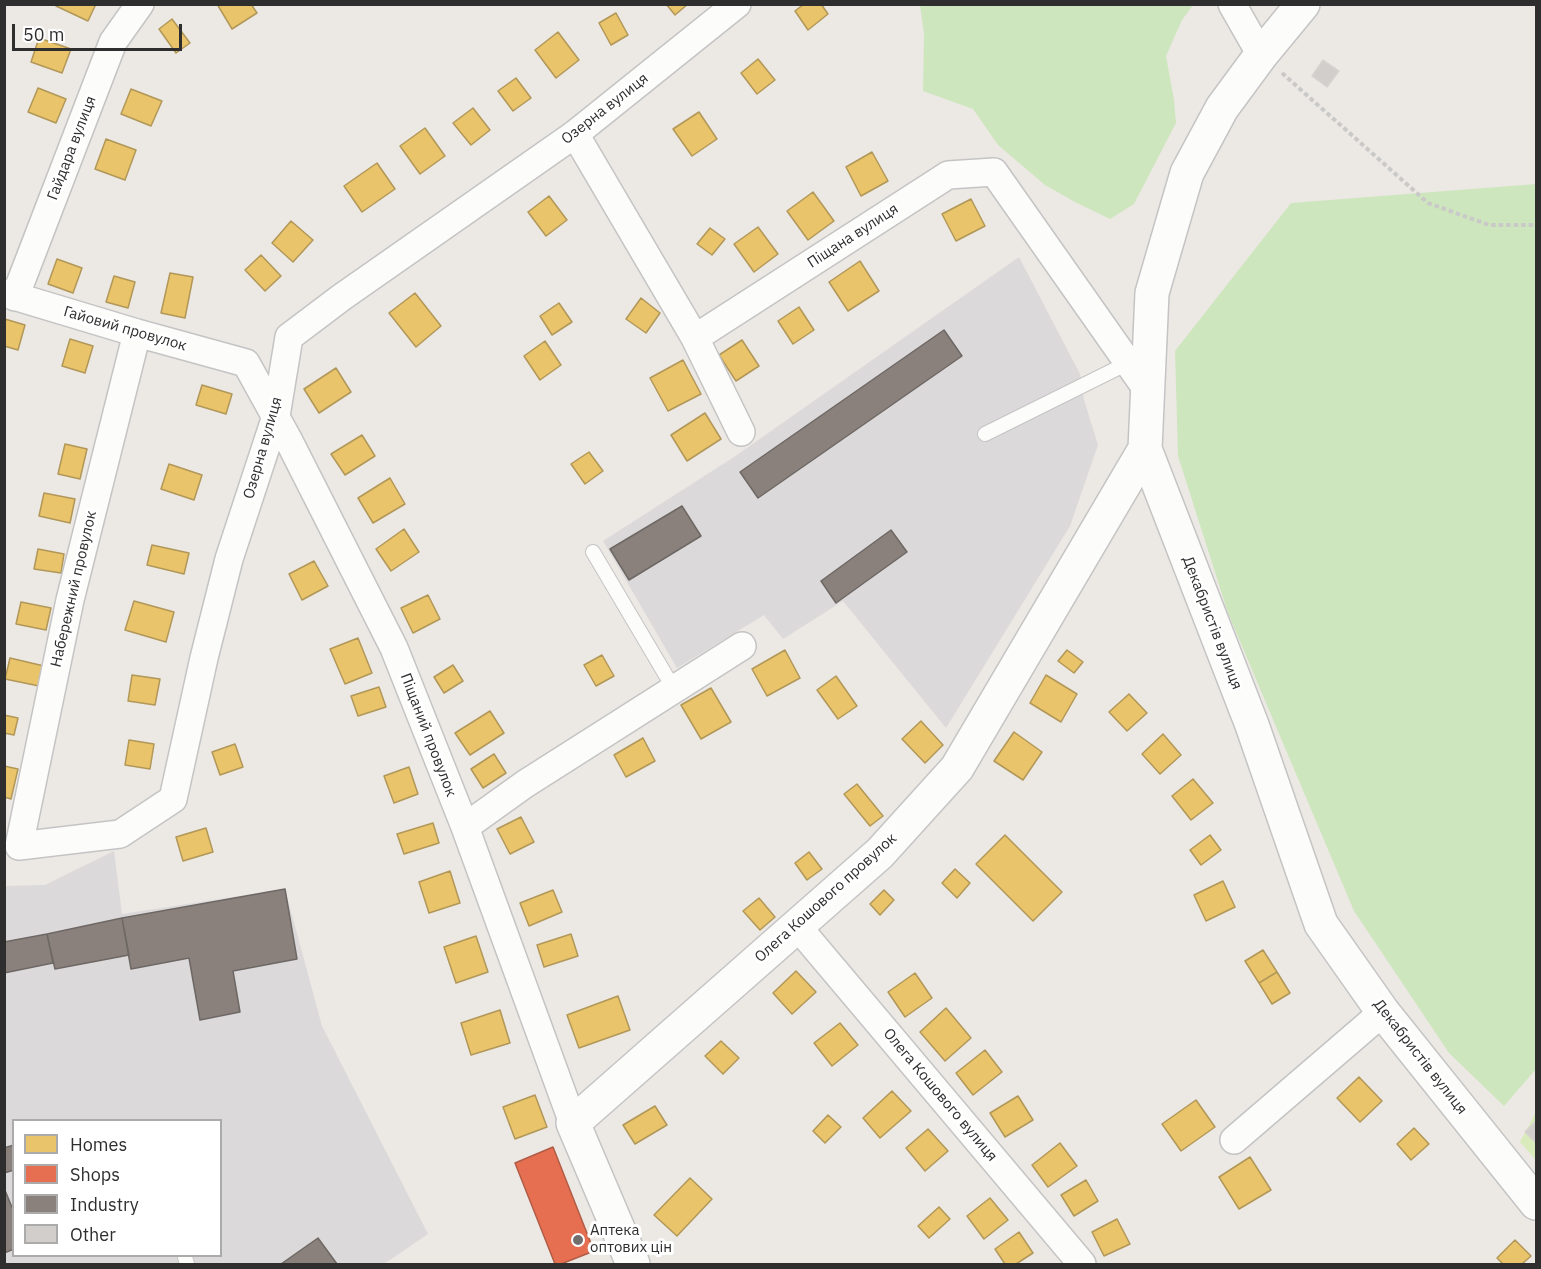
<!DOCTYPE html>
<meta charset="utf-8">
<style>
body{margin:0}
#map{position:relative;width:1541px;height:1269px;overflow:hidden;background:#ece8e4;font-family:"IBM Plex Sans",sans-serif}
canvas{display:block}
.frame{position:absolute;inset:0;border:6px solid #2e2e2e;pointer-events:none}
.legend{position:absolute;left:12px;top:1119px;width:210px;height:138px;box-sizing:border-box;background:#fff;border:2px solid #ababab;margin:0;padding:8px 10px;list-style:none;font-size:18px;color:#2e2e2e}
.legend li{display:flex;align-items:center;gap:12px;height:30px}
.legend b{width:30px;border:2px solid #ababab}
.scale{position:absolute;left:12px;top:24px;width:170px;height:27px;box-sizing:border-box;border:3px solid #2e2e2e;border-top:0;padding-left:8px;font-size:18px;line-height:21px;white-space:nowrap;color:#2e2e2e;-webkit-text-stroke:4px #fff;paint-order:stroke}
</style>
<div id="map">
<canvas width="1541" height="1269"></canvas>
<div class="frame"></div>
<ul class="legend">
<li><b style="height:16px;background:#e9c46a"></b>Homes</li>
<li><b style="height:16px;background:#e76f51"></b>Shops</li>
<li><b style="height:16px;background:#8a817c"></b>Industry</li>
<li><b style="height:16px;background:#d1cecb"></b>Other</li>
</ul>
<div class="scale">50 m</div>
</div>
<script>
const context = document.querySelector('canvas').getContext('2d');
context.lineJoin = 'round';
function fill(path, color) { context.fillStyle = color; context.fill(path, 'evenodd'); }
function trace(path, color, width, dash) { context.strokeStyle = color; context.lineWidth = width; context.lineCap = dash ? 'butt' : 'round'; context.setLineDash(dash || []); context.stroke(path); }
function label(font, color, halo, rows, align = 'center') {
  context.font = font + ' "IBM Plex Sans",sans-serif'; context.lineWidth = 6; context.setLineDash([]); context.textBaseline = 'middle'; context.strokeStyle = halo; context.fillStyle = color; for (const [text, x, y, turn = 0] of rows) {
    context.save(); context.translate(x, y); context.rotate((+turn || 0) * Math.PI / 180); context.textAlign = isNaN(turn) ? turn : align; if (halo) context.strokeText(text, 0, 0); context.fillText(text, 0, 0); context.restore();
  }
}
const industrial = new Path2D(`
 M1019 257 1080 374 1084 400 1098 445 1070 526 946 728 843 601 783 639 764 615 677 668 603 541 734 457Z
 M114 851 122 914 285 889 322 1026 428 1234 384 1264H5L4 886 45 885ZM14 1120H220V1256H14Z`);
const green = new Path2D(`
 M920 5H1193L1182 20 1166 56 1174 100 1176 123 1134 204 1110 219 1075 202 1045 185 998 145 973 109 923 91 924 34Z
 M1536 184V1069L1504 1106 1449 1053 1354 911 1228 613 1178 456 1175 351 1291 203Z`);
const pitch = new Path2D(`
 M1536 1112V1160L1520 1142Z`);
const homes = new Path2D(`
 M57 4H96L88 21 56 6Z
 M217 4H251L257 13 232 29Z
 M666 4H688L675 15Z
 M804 4H821L828 14 808 30 795 11Z
 M616 13 628 35 611 45 599 23Z
 M172 19 190 43 176 53 159 29Z
 M558 32 579 60 556 78 535 50Z
 M39 38 71 49 62 73 31 62Z
 M758 59 775 80 757 94 741 73Z
 M516 78 531 98 513 111 498 91Z
 M38 88 66 99 56 123 28 112Z
 M131 89 162 101 151 126 121 114Z
 M473 108 490 130 471 145 453 123Z
 M699 112 717 139 692 156 673 129Z
 M425 128 445 156 420 174 400 146Z
 M106 139 136 150 125 180 95 169Z
 M872 152 888 181 861 196 846 167Z
 M377 163 395 189 362 212 344 186Z
 M813 192 834 221 808 240 787 211Z
 M549 196 567 220 546 236 528 212Z
 M971 199 985 226 956 241 942 214Z
 M291 221 313 240 293 262 272 243Z
 M758 227 778 254 754 272 734 244Z
 M710 228 725 239 712 255 697 244Z
 M261 255 281 276 265 291 245 270Z
 M57 259 82 268 73 293 48 284Z
 M860 261 879 291 848 311 829 282Z
 M170 273 193 277 185 318 161 313Z
 M114 276 135 282 128 308 106 302Z
 M415 293 441 326 416 347 389 313Z
 M641 298 660 313 646 333 626 319Z
 M559 303 572 322 552 335 540 316Z
 M799 307 814 330 793 344 778 321Z
 M5 319 25 325 18 350 4 346Z
 M70 339 93 346 85 373 62 366Z
 M742 340 759 366 736 381 719 355Z
 M545 341 561 365 540 380 524 356Z
 M683 360 701 394 668 411 650 378Z
 M336 368 351 392 319 413 304 389Z
 M202 385 232 394 226 414 196 405Z
 M705 413 721 439 687 461 671 435Z
 M362 435 375 456 345 475 331 454Z
 M65 444 87 449 80 479 58 474Z
 M589 452 603 471 585 484 571 464Z
 M169 464 202 475 194 500 161 489Z
 M390 478 405 504 373 523 358 498Z
 M44 493 75 499 70 523 39 516Z
 M404 529 419 552 391 571 376 549Z
 M152 545 189 553 184 574 147 565Z
 M38 549 64 554 61 573 34 569Z
 M314 561 328 586 302 600 289 574Z
 M428 595 440 619 413 633 401 608Z
 M134 601 174 612 166 642 125 630Z
 M21 602 51 608 46 630 16 624Z
 M358 638 372 673 345 684 330 649Z
 M785 650 800 678 767 696 752 669Z
 M1067 650 1083 662 1074 673 1058 661Z
 M602 655 614 676 596 686 584 665Z
 M10 658 44 666 39 686 5 679Z
 M453 665 463 681 444 693 434 677Z
 M132 675 160 679 155 705 128 701Z
 M1046 675 1077 694 1061 722 1030 703Z
 M836 676 857 706 838 719 817 690Z
 M379 687 386 707 358 716 351 696Z
 M711 688 731 722 701 739 681 705Z
 M1129 694 1147 713 1127 731 1109 712Z
 M490 711 504 733 470 755 455 733Z
 M4 715 18 718 14 735 4 733Z
 M921 721 943 745 925 763 902 739Z
 M1014 732 1042 752 1023 780 994 761Z
 M1163 734 1181 755 1160 774 1142 754Z
 M643 738 655 761 626 777 614 755Z
 M129 740 154 744 150 769 125 765Z
 M235 744 243 767 220 775 212 752Z
 M494 754 506 773 483 788 471 769Z
 M4 766 18 769 11 799 4 797Z
 M409 767 418 794 394 803 384 776Z
 M1193 779 1213 803 1191 820 1172 796Z
 M857 784 883 816 870 826 844 794Z
 M521 817 534 842 510 854 497 829Z
 M433 823 439 843 404 854 397 834Z
 M206 828 213 852 183 861 176 837Z
 M1005 835 1062 892 1033 921 976 864Z
 M1210 835 1221 850 1201 865 1190 850Z
 M809 852 822 869 807 880 795 863Z
 M955 869 970 883 957 898 942 883Z
 M450 871 460 903 429 913 419 882Z
 M1223 881 1235 907 1206 921 1194 895Z
 M553 890 562 912 529 926 520 903Z
 M884 890 894 900 880 915 870 904Z
 M759 898 775 917 760 930 743 911Z
 M571 934 578 956 544 967 537 945Z
 M476 936 488 972 456 983 444 947Z
 M1263 950 1277 972 1259 983 1245 961Z
 M796 971 816 992 792 1014 773 993Z
 M1277 972 1290 993 1272 1004 1259 983Z
 M915 973 932 998 905 1017 888 992Z
 M618 996 630 1030 579 1048 567 1015Z
 M946 1008 971 1038 945 1061 920 1032Z
 M500 1010 510 1043 471 1055 461 1023Z
 M840 1023 858 1045 832 1066 814 1043Z
 M721 1041 739 1058 723 1074 705 1056Z
 M985 1050 1002 1072 973 1095 956 1073Z
 M1359 1077 1382 1101 1360 1122 1337 1098Z
 M892 1091 911 1111 880 1138 863 1118Z
 M535 1095 547 1127 515 1139 503 1107Z
 M1018 1096 1033 1120 1005 1137 990 1113Z
 M1196 1100 1215 1127 1181 1151 1162 1124Z
 M655 1106 667 1125 635 1144 623 1125Z
 M828 1115 841 1127 825 1143 813 1131Z
 M1414 1128 1429 1144 1411 1160 1397 1144Z
 M928 1129 948 1151 925 1171 906 1148Z
 M1060 1143 1077 1166 1048 1187 1032 1165Z
 M1250 1157 1271 1190 1239 1209 1219 1177Z
 M690 1178 712 1199 677 1236 654 1215Z
 M1086 1180 1098 1201 1074 1216 1061 1195Z
 M990 1198 1008 1220 984 1239 967 1216Z
 M939 1207 950 1219 929 1238 918 1226Z
 M1117 1219 1130 1244 1104 1256 1092 1232Z
 M1019 1232 1033 1253 1016 1264H1005L995 1249Z
 M1515 1240 1531 1256 1522 1264H1503L1497 1258Z`);
const shops = new Path2D(`
 M553 1147 594 1251 561 1264H555L515 1163Z`);
const industry = new Path2D(`
 M944 330 962 356 758 498 740 472Z
 M682 506 701 536 629 580 610 549Z
 M891 530 907 552 836 603 821 581Z
 M285 889 297 959 233 971 240 1012 200 1020 189 958 131 969 122 918Z
 M122 918 129 955 55 969 47 934Z
 M47 934 53 963 4 973V942Z
 M14 1145V1170L4 1173V1148Z
 M4 1188 14 1212V1249L4 1253Z
 M318 1238 337 1264H281Z`);
const building = new Path2D(`
 M1323 60 1339 71 1327 87 1312 76Z
 M1536 1121V1143L1525 1132Z`);
const path = new Path2D(`
 M1282 73 1428 203 1489 225H1536`);
const lane = new Path2D(`
 M985 434 1128 363
 M593 552 674 689
 M185 1257 187 1264`);
const street = new Path2D(`
 M1232 4 1261 55
 M575 134 695 338 948 175 994 172 1148 391
 M4 293 137 333 246 363 289 441 394 648 465 827 573 1123
 M15 297 113 42 140 4
 M137 333 70 600 19 846 120 834 173 799 204 658 229 559 276 416 289 337 342 297 575 134 737 4
 M695 338 741 432
 M465 827 525 784 742 646
 M797 926 1082 1264
 M1234 1140 1383 1012`);
const secondary = new Path2D(`
 M1303 4 1261 55 1222 108 1187 173 1152 293 1145 449 1252 725 1321 924 1383 1012 1536 1203
 M633 1264 573 1123 880 853 957 768 1145 449`);
const markers = [
 [578,1240,6,"#706f6e"]
];
const streetNames = [
 ["Озерна вулиця",605,109,-38],
 ["Гайдара вулиця",72,148,-69],
 ["Піщана вулиця",853,236,-33],
 ["Гайовий провулок",125,329,16],
 ["Озерна вулиця",263,448,-74],
 ["Набережний провулок",74,589,-77],
 ["Декабристів вулиця",1212,623,69],
 ["Піщаний провулок",428,735,69],
 ["Олега Кошового провулок",826,898,-42],
 ["Декабристів вулиця",1420,1057,52],
 ["Олега Кошового вулиця",940,1095,50]
];
const poiNames = [
 ["Аптека",590,1231],
 ["оптових цін",590,1248]
];
fill(industrial, '#dcd9db');
fill(green, '#cee6be');
fill(pitch, '#d9eabb');
fill(homes, '#e9c46a');
trace(homes, '#b19758', 1.5);
fill(shops, '#e76f51');
trace(shops, '#b05c46', 1.5);
fill(industry, '#8a817c');
trace(industry, '#6e6865', 1.5);
fill(building, '#d1cecb');
trace(building, '#d7d4d0', 1.5);
trace(lane, '#c5c4c5', 16);
trace(street, '#c5c4c5', 30);
trace(secondary, '#c5c4c5', 36);
trace(path, '#c9c9c8', 4, [4.5, 3]);
trace(lane, '#fcfcfb', 14);
trace(street, '#fcfcfb', 27);
trace(secondary, '#fcfcfb', 33);
for (const [x, y, r, color] of markers) { const dot = new Path2D(); dot.arc(x, y, r, 0, 2 * Math.PI); context.fillStyle = color; context.fill(dot); trace(dot, '#fff', 2); }
label('15px', '#2e2e2e', '#fff', streetNames);
label('15px', '#2e2e2e', '#fff', poiNames, 'left');
</script>
